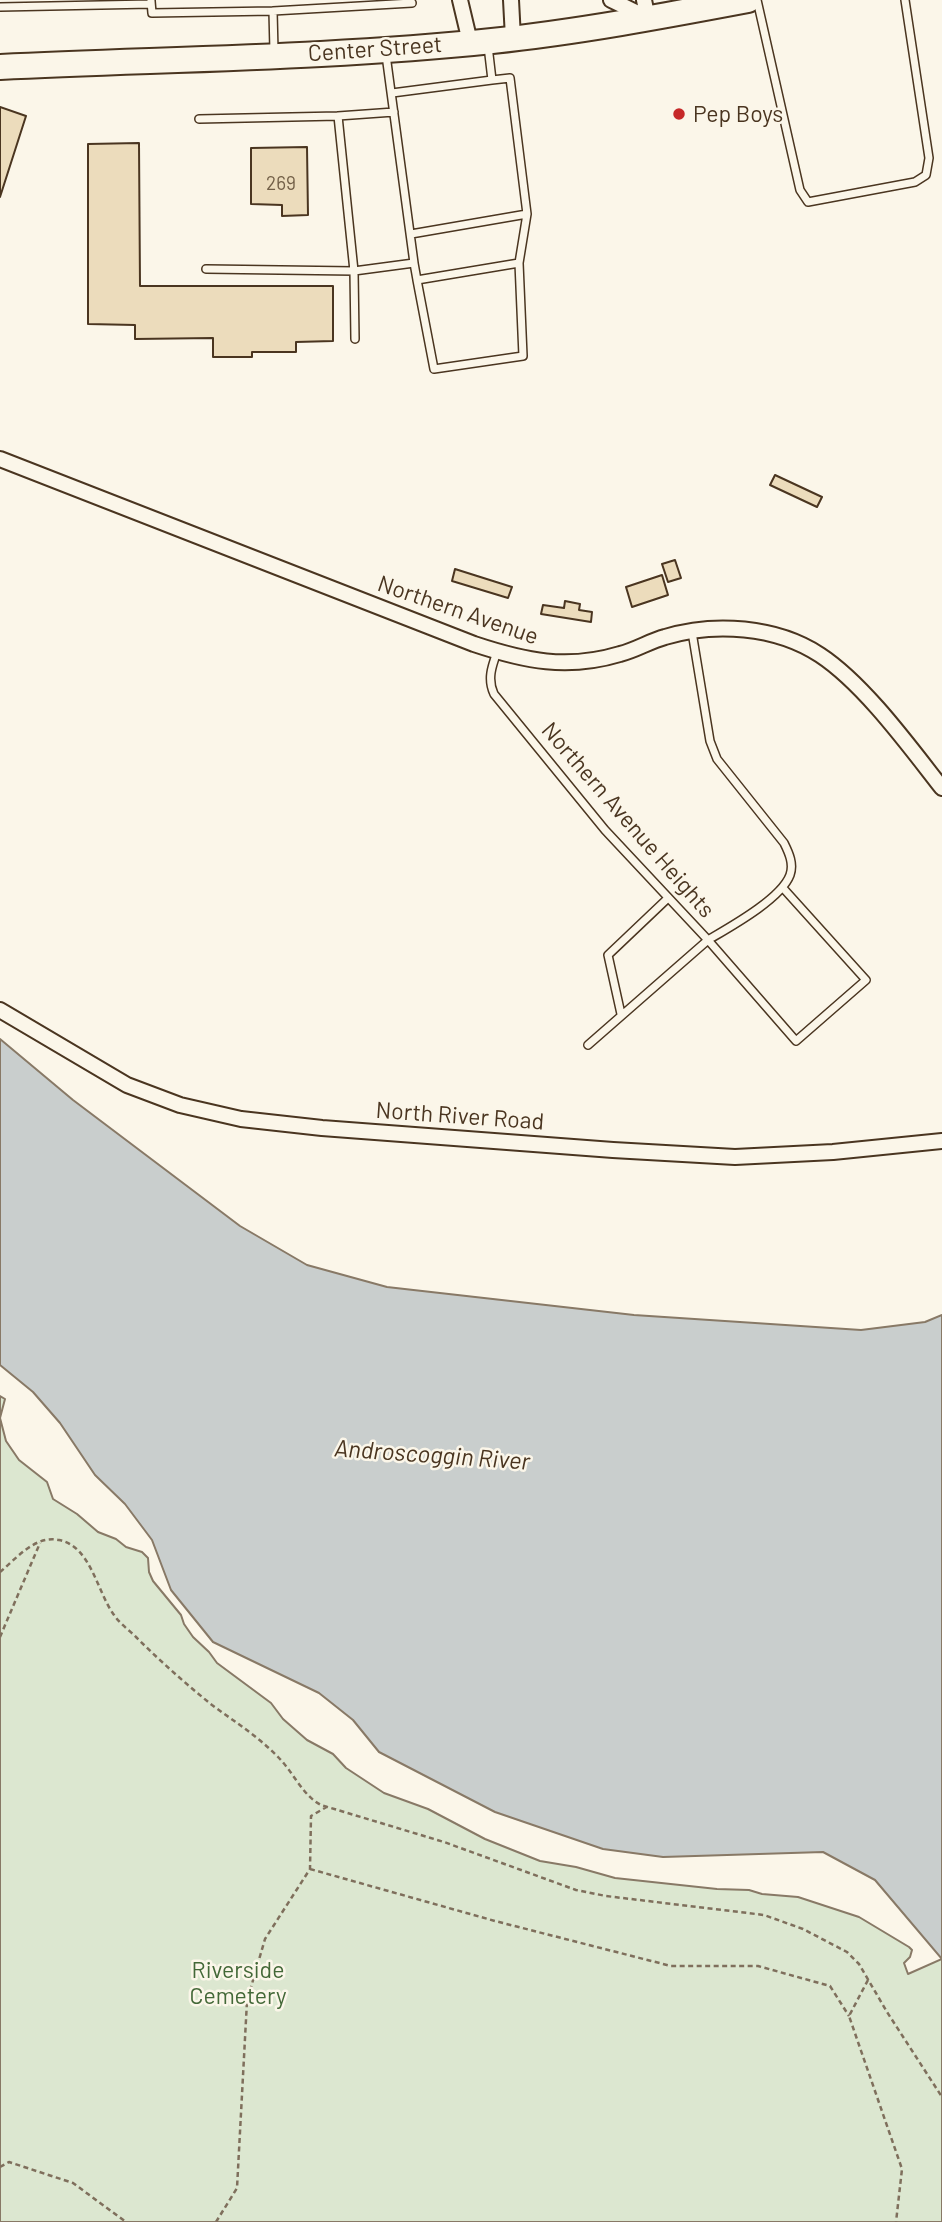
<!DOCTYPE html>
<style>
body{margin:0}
canvas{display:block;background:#fbf6e9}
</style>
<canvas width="942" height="2222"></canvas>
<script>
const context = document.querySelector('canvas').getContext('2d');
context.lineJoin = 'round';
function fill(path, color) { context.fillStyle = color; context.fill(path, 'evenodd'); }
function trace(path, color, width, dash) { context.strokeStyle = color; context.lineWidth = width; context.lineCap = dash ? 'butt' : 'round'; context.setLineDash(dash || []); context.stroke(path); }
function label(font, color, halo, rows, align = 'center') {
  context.font = font + ' Barlow,sans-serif'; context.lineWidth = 5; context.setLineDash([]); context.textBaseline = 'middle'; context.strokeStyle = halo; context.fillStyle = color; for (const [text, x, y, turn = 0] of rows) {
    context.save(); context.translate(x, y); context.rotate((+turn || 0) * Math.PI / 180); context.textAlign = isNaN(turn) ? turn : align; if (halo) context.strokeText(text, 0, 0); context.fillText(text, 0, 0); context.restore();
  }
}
const green = new Path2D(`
 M0 1396 5 1399 0 1418 6 1441 19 1460 47 1482 53 1499 77 1514 98 1532 116 1539 126 1547 142 1552 148 1558 149 1572 153 1581 181 1615 184 1624 193 1637 209 1652 217 1663 271 1703 283 1719 307 1740 333 1754 346 1768 384 1793 428 1809 485 1839 540 1861 576 1867 615 1878 717 1889 749 1890 762 1894 798 1897 859 1917 909 1947 912 1950 910 1957 904 1963 908 1974 942 1959V2222H0Z`);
const water = new Path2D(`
 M0 1039 73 1100 240 1226 307 1265 387 1287 634 1315 861 1330 925 1322 942 1315V1959L875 1880 823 1852 663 1857 603 1849 495 1812 379 1752 353 1720 319 1693 213 1642 171 1590 152 1540 125 1504 95 1475 60 1423 33 1392 0 1365Z`);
const building = new Path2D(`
 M0 107 26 116 0 197Z
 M139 143 140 286H333V341L296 342V352H252V357H213V338L135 339V325L88 324V144Z
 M307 147 308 215 282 216V205L251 204V148Z
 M775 475 822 497 817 507 770 485Z
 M675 560 681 578 668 582 662 564Z
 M455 569 512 587 508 598 452 581Z
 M662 575 668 595 632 607 626 587Z
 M565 601 580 604 579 610 592 612 591 622 541 614 543 605 564 608Z`);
const path = new Path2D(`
 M0 1572C17 1558 35 1535 59 1540 91 1546 97 1592 114 1615 120 1624 129 1630 136 1637 160 1661 186 1684 212 1705 235 1722 259 1737 279 1758 293 1772 303 1796 321 1805L444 1842 576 1890 606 1896 764 1915 803 1929 847 1952 859 1964 887 2012 942 2097
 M0 1637 40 1543
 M310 1869 495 1921 671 1966H758L830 1986 849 2016
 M868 1980 849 2016 902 2169 896 2222
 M0 2167 9 2162 73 2183 126 2222
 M216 2222 237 2188 247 2001 265 1939 310 1869 311 1816 330 1805`);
const service = new Path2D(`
 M757 0 800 190 808 202 915 182 926 175 929 158 905 0
 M151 1 152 13 273 11
 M0 7 151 4
 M274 51 273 11 412 3
 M492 80 510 78 527 214
 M392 93 492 80 488 46
 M199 119 338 116 394 112
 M411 234 527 214 519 263 417 280 414 263
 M206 269 354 271 338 116
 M417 280 434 369 523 356 519 263
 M355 339 354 271 414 263 386 55
 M497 652C492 666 487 679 494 694L605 830 708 940C730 927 781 899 790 875 794 864 789 853 784 843L717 759 710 741 692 632
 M621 1014 608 955 668 898
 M588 1045 708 940 796 1041 866 980 783 888`);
const minor = new Path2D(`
 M460 0 470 42
 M511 0 513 38
 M611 0 644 16
 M644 0 648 19
 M0 459 474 644C525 661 567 670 620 654 636 650 650 641 665 637 714 622 776 626 820 655 864 684 909 746 942 788
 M0 1010 127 1085 180 1105 241 1119 322 1128 613 1150 735 1157 833 1152 942 1141`);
const trunk = new Path2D(`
 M0 67C164 59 328 58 492 41 578 32 663 16 748 0`);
const markers = [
 [679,114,7,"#c62828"]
];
const numberNames = [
 ["269",281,184]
];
const streetNames = [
 ["Center Street",375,49,-4],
 ["Northern Avenue",458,610,19],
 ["Northern Avenue Heights",628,820,49],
 ["North River Road",460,1116,4]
];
const poiNames = [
 ["Pep Boys",693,114]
];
const parkNames = [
 ["Riverside",238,1970],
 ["Cemetery",238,1996]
];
const waterNames = [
 ["Androscoggin River",432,1455,4]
];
fill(green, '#dce7d0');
trace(green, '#887966', 2);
fill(water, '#c9cecd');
trace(water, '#887966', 2);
fill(building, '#ecdcbc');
trace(building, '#4a3520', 2);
trace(service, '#4a3520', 10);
trace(minor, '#4a3520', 18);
trace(trunk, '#4a3520', 28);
trace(path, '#7f6f5c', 2.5, [5, 3.5]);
trace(service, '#fbf6e9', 7);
trace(minor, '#fbf6e9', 14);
trace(trunk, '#fbf6e9', 24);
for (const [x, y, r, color] of markers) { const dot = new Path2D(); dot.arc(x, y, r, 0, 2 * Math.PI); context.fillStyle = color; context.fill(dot); trace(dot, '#fbf6e9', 2.5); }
label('19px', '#725f47', null, numberNames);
label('23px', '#4a3520', '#fbf6e9', streetNames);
label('23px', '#4a3520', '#fbf6e9', poiNames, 'left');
label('23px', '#436837', '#fbf6e9', parkNames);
label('italic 24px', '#4a3520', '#fbf6e9', waterNames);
</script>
